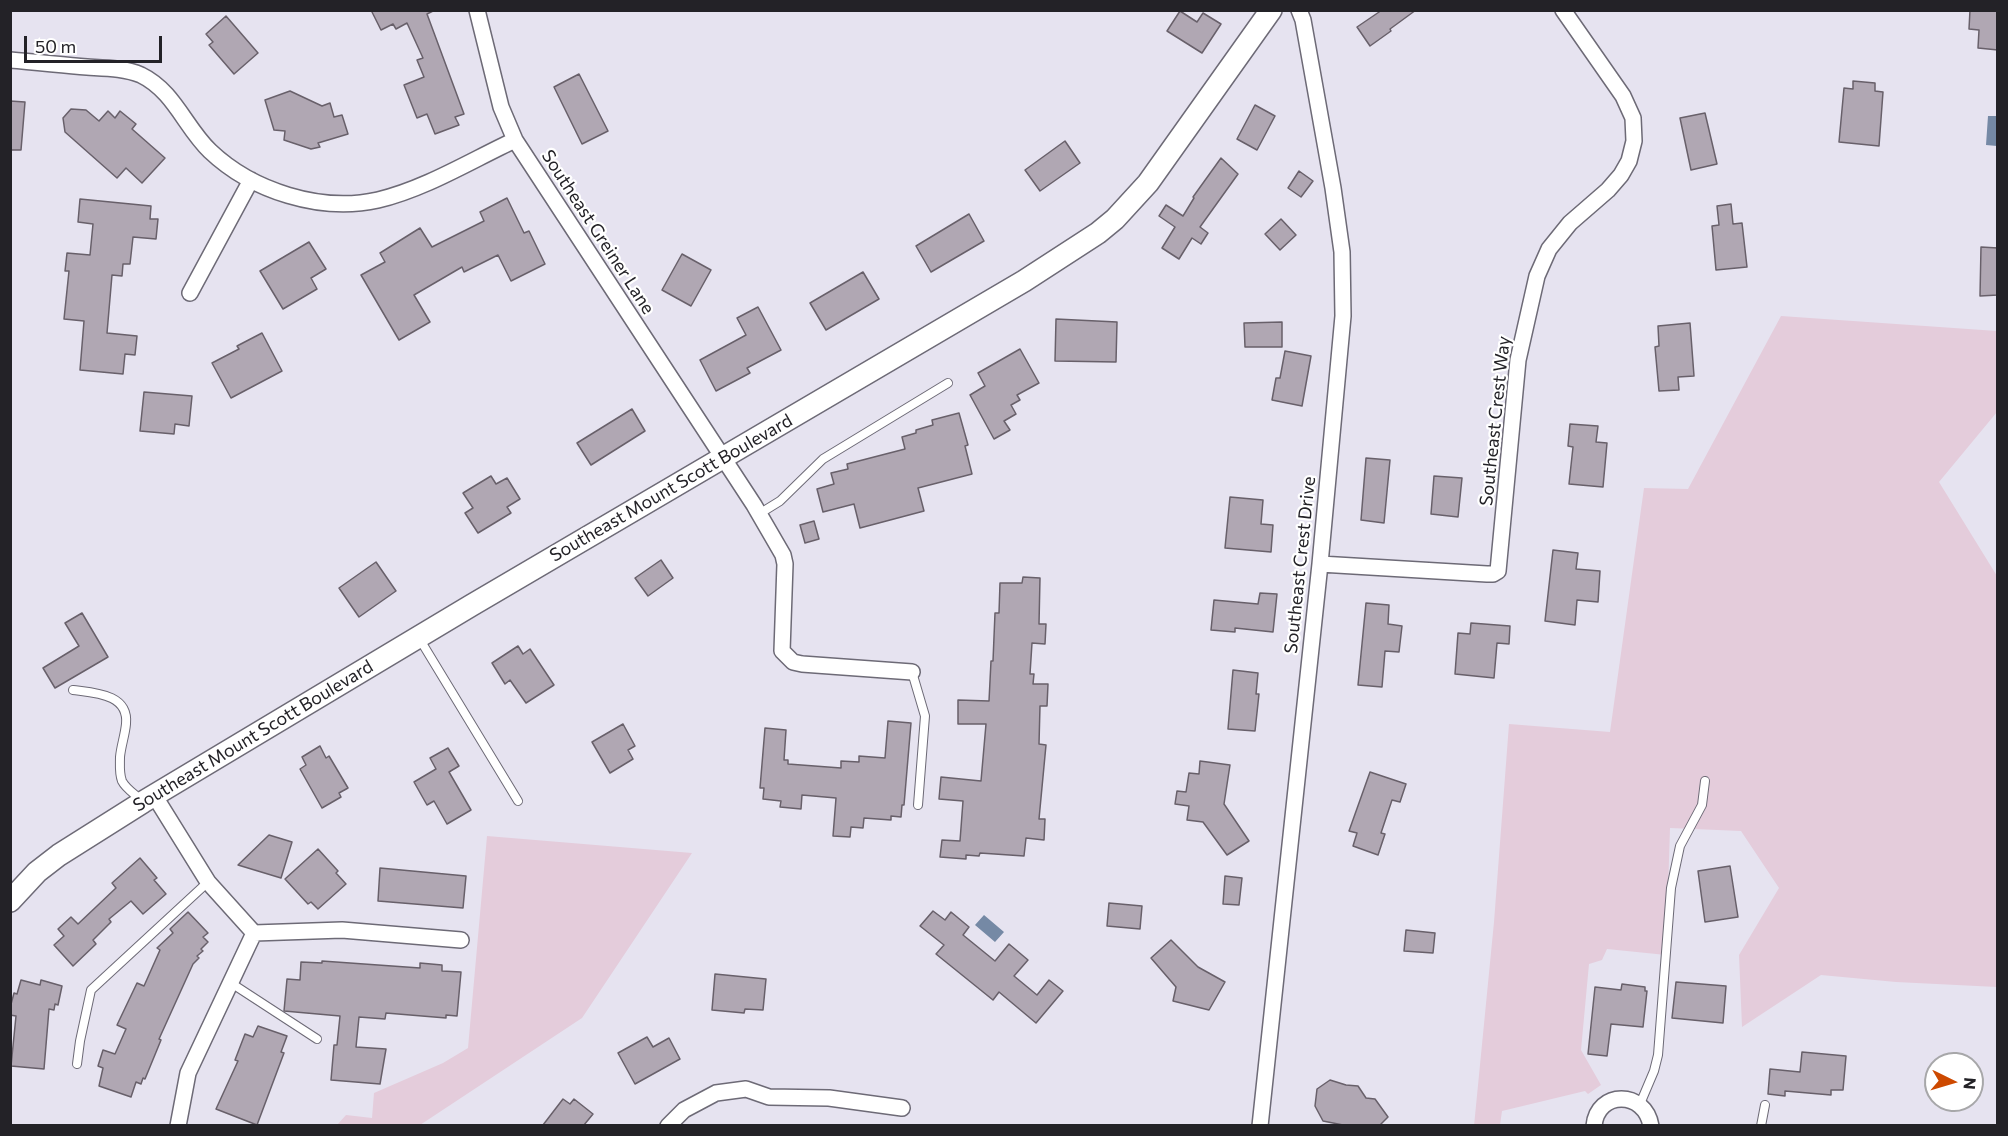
<!DOCTYPE html>
<style>
body{margin:0}
#map{position:relative;width:2008px;height:1136px;overflow:hidden;background:#e6e3f0;font-family:Commissioner,sans-serif}
canvas{display:block}
.frame{position:absolute;inset:0;border:12px solid #232227;pointer-events:none}
.north{position:absolute;left:1924px;top:1052px;width:60px;height:60px;box-sizing:border-box;background:#fff;border:2px solid #a7a7a9;border-radius:50%;rotate:95deg;font-size:16px;font-weight:700;line-height:24px;text-align:center;color:#232227}
.north::after{content:'';display:block;margin:auto;width:21px;height:27px;background:#cd4900;clip-path:polygon(50% 0,100% 100%,50% 72%,0 100%)}
.scale{position:absolute;left:24px;top:36px;width:138px;height:27px;box-sizing:border-box;border:3px solid #232227;border-top:0;padding-left:8px;font-size:18px;line-height:21px;white-space:nowrap;color:#232227;-webkit-text-stroke:4px #fff;paint-order:stroke}
</style>
<div id="map">
<canvas width="2008" height="1136"></canvas>
<div class="frame"></div>
<div class="north">N</div>
<div class="scale">50 m</div>
</div>
<script>
const context = document.querySelector('canvas').getContext('2d');
context.lineJoin = 'round';
function fill(path, color) { context.fillStyle = color; context.fill(path, 'evenodd'); }
function trace(path, color, width, dash) { context.strokeStyle = color; context.lineWidth = width; context.lineCap = dash ? 'butt' : 'round'; context.setLineDash(dash || []); context.stroke(path); }
function label(font, color, halo, rows, align = 'center') {
  context.font = font + ' Commissioner,sans-serif'; context.lineWidth = 4.5; context.setLineDash([]); context.textBaseline = 'middle'; context.strokeStyle = halo; context.fillStyle = color; for (const [text, x, y, turn = 0] of rows) {
    context.save(); context.translate(x, y); context.rotate((+turn || 0) * Math.PI / 180); context.textAlign = isNaN(turn) ? turn : align; if (halo) context.strokeText(text, 0, 0); context.fillText(text, 0, 0); context.restore();
  }
}
const green = new Path2D(`
 M1781 316 1997 331V412L1939 482 1997 576V987L1896 982 1821 975 1742 1027 1739 955 1779 888 1741 831 1670 828 1666 955 1607 949 1602 960 1589 964 1581 1050 1601 1085 1588 1094 1585 1091 1502 1111 1500 1125 1474 1126 1494 922 1509 724 1610 732 1644 488 1688 489Z
 M487 836 692 853 582 1018 420 1125H337L346 1115 372 1118 374 1093 443 1063 468 1048Z`);
const water = new Path2D(`
 M1988 116H1997V146L1986 145Z
 M984 915 1004 932 995 942 975 925Z`);
const building = new Path2D(`
 M371 10H435L427 14 464 114 455 117 459 125 435 134 427 114 417 118 404 85 424 77 417 60 423 58 407 23 396 29 393 24 381 30Z
 M1382 10H1416L1390 29 1391 31 1370 46 1357 27Z
 M1970 10H1998V50L1978 48 1979 30 1969 29Z
 M1180 11 1197 22 1203 13 1221 24 1202 53 1167 31Z
 M226 16 258 53 234 74 209 45 213 42 206 34Z
 M579 74 608 131 582 144 554 87Z
 M1853 81 1875 83V91L1883 92 1879 146 1839 142 1844 88 1853 89Z
 M290 91 322 106 330 103 334 117 342 115 348 134 318 143 320 147 311 149 284 140 285 131 274 130 265 100Z
 M10 101 25 102 21 150H10Z
 M1255 105 1275 116 1257 150 1237 139Z
 M71 109 86 110 99 121 108 111 115 118 120 111 136 124 132 129 165 158 142 183 126 168 117 178 65 132 63 118Z
 M1705 113 1717 164 1691 170 1680 118Z
 M1065 141 1080 163 1040 191 1025 170Z
 M1221 158 1238 174 1200 227 1208 233 1201 244 1192 238 1179 259 1162 248 1175 227 1159 216 1166 205 1183 216 1194 198 1193 197Z
 M1299 171 1313 181 1301 197 1288 188Z
 M507 198 524 233 529 231 545 264 511 281 498 255 464 272 462 267 414 295 430 322 399 340 361 275 385 262 380 253 420 228 432 247 484 221 480 212Z
 M80 199 151 206 150 219H158L156 239 133 237 130 264H123L122 276 112 275 107 333 137 336 135 355 125 354 123 374 80 370 84 321 64 319 69 271H65L67 253 90 255 93 224 78 222Z
 M1731 204 1733 224 1742 223 1747 267 1716 270 1712 226 1719 225 1717 206Z
 M969 214 984 241 931 272 916 246Z
 M1281 219 1296 235 1280 250 1265 234Z
 M309 242 326 269 311 278 317 289 283 309 260 271Z
 M1981 247 1998 248V295L1980 296Z
 M682 254 711 270 691 306 662 290Z
 M863 272 879 299 826 330 810 303Z
 M758 307 781 350 747 368 750 373 716 391 700 360 746 335 737 318Z
 M1056 319 1117 322 1116 362 1055 361Z
 M1282 322V347H1245L1244 323Z
 M1690 323 1694 376 1678 377 1679 390 1659 391 1655 347 1659 346 1658 326Z
 M262 333 282 371 231 398 212 363 239 349 237 346Z
 M1020 349 1039 383 1017 395 1020 400 1011 405 1016 414 1004 421 1010 430 994 439 970 395 985 386 978 373Z
 M1285 351 1311 356 1302 406 1272 400 1276 378H1280Z
 M144 392 192 396 189 426 175 424 174 434 140 431Z
 M632 409 645 431 591 465 577 443Z
 M959 413 968 445 965 446 972 474 918 488 924 511 860 528 854 504 823 512 817 489 834 484 831 473 848 469 847 464 905 449 902 437 916 433V430L933 425 932 420Z
 M1570 424 1598 426 1596 442 1607 443 1603 487 1569 484 1573 447 1568 446Z
 M1366 458 1390 460 1384 523 1361 520Z
 M491 476 496 484 507 478 520 499 507 507 511 513 478 533 465 513 473 508 463 493Z
 M1434 476 1462 478 1458 517 1431 514Z
 M1230 497 1263 500 1261 524 1273 525 1271 552 1225 548Z
 M814 521 819 539 805 543 800 525Z
 M1553 550 1578 553 1576 569 1600 571 1598 602 1577 600 1575 625 1545 621Z
 M661 560 673 578 648 596 635 578Z
 M376 562 396 591 359 617 339 588Z
 M1023 577 1040 578 1039 624H1046L1045 644 1032 643 1030 674H1034L1033 684H1048L1047 706H1040L1039 744 1046 745 1039 819H1045L1044 840 1026 838 1024 856 980 853 979 856 966 855V859L940 857 942 840 960 841 963 801 939 799 941 777 981 781 986 724H958V700L989 701 991 661H993L995 613H999L1000 583H1022Z
 M1260 593 1277 594 1273 632 1235 628V632L1211 630 1214 600 1258 604Z
 M1366 603 1389 605 1388 624 1402 626 1399 652 1385 651 1382 687 1358 685Z
 M82 613 108 657 55 688 43 668 79 646 65 623Z
 M1471 623 1510 626 1509 644 1497 643 1494 678 1455 674 1458 633 1470 634Z
 M518 646 523 654 530 649 554 685 526 703 510 680 505 684 492 663Z
 M1233 670 1258 673 1256 694H1259L1255 731 1228 729Z
 M888 721 911 723 904 805H902L901 817 891 816V820L864 818 863 828 851 827 850 837 833 836 836 798 802 795 801 809 780 807 781 801 763 799 764 788H760L765 728 786 730 784 760H788V764L841 768V761L859 762V756L885 758Z
 M623 724 635 746 628 750 633 759 610 773 592 742Z
 M320 746 326 758 329 756 348 788 339 793 341 797 322 808 300 769 306 765 302 757Z
 M448 748 459 766 449 772 471 810 447 824 434 801 427 805 414 782 436 769 430 758Z
 M1200 761 1230 765 1224 804 1249 841 1227 855 1203 822 1187 820 1189 806 1175 804 1177 791 1186 792 1189 773 1199 774Z
 M1370 772 1406 784 1400 802 1392 800 1381 833 1385 834 1378 855 1353 846 1357 833 1349 831Z
 M269 835 292 842 281 878 238 865Z
 M318 849 338 871 336 873 346 884 318 909 311 902 308 904 285 879Z
 M140 858 157 878 154 880 166 894 143 914 131 901 109 919 111 922 93 940 96 944 73 966 54 945 64 936 58 929 71 917 78 924 116 888 112 883Z
 M1730 866 1738 917 1705 922 1698 871Z
 M380 868 466 876 463 908 378 901Z
 M1225 876 1242 878 1239 905 1223 904Z
 M1109 903 1142 906 1140 929 1107 926Z
 M933 911 945 920 951 912 969 927 963 935 995 961 1009 944 1028 960 1014 976 1037 995 1049 980 1063 991 1036 1023 999 992 993 1000 936 954 944 945 920 926Z
 M188 912 208 933 203 937 208 942 201 949 203 951 197 956 199 958 193 964 159 1039 161 1040 145 1079 143 1078 141 1084 136 1082 131 1097 99 1086 103 1068 98 1066 103 1050 115 1054 126 1029 117 1025 137 983 144 986 160 950 157 948 173 933 170 929Z
 M1406 930 1435 933 1433 953 1404 951Z
 M1171 940 1198 967 1225 982 1209 1010 1173 1001 1176 987 1151 958Z
 M322 961 420 968V963L442 965V971L461 972 457 1016 446 1015V1018L386 1013 385 1019 359 1017 356 1047 386 1049 380 1084 331 1080 334 1045H337L340 1016 284 1011 287 979 300 980 301 962 322 963Z
 M715 974 766 979 763 1010 745 1009 744 1013 712 1010Z
 M21 980 40 985 41 980 62 986 58 1005 55 1004 54 1010 49 1009 44 1069 11 1066 16 1016 10 1015V1008L14 993 17 994Z
 M1676 982 1726 986 1723 1023 1672 1018Z
 M1622 984 1645 987V991H1647L1643 1027 1611 1024 1607 1056 1588 1054 1595 987 1621 990Z
 M258 1026 287 1036 281 1052 284 1053 257 1125 216 1109 238 1061 235 1060 245 1034 253 1037Z
 M647 1037 653 1047 669 1038 680 1059 635 1084 618 1053Z
 M1802 1052 1846 1056 1843 1090H1831V1095L1785 1091V1096L1768 1094 1770 1069 1800 1072Z
 M1330 1080 1346 1085 1358 1086 1366 1098 1375 1099 1388 1117 1380 1125H1343L1323 1121 1315 1106 1317 1089Z
 M563 1099 570 1104 574 1099 593 1114 584 1125H543Z`);
const service = new Path2D(`
 M759 514 780 501 823 459 948 383
 M419 638 518 801
 M912 672 925 716 918 805
 M73 690C95 693 129 694 126 724 125 735 121 746 120 757 120 765 119 773 122 781 126 789 135 794 142 801
 M231 983 317 1039
 M77 1064 80 1041 91 990 208 882
 M1640 1104 1654 1071 1658 1055 1671 888 1680 846 1702 805 1705 781
 M1761 1126 1765 1105`);
const minor = new Path2D(`
 M477 10 501 107 515 140 754 505 783 555 785 564 782 651 793 662 802 664 912 672
 M10 60C36 62 62 65 87 67 104 68 125 68 141 75 174 91 185 127 210 151 252 191 321 213 378 200 425 189 472 160 515 140
 M190 293 251 180
 M1320 564 1487 574H1493L1498 571 1518 360 1537 276 1549 249 1570 223 1608 190 1621 175 1629 161 1634 141 1633 118 1623 96 1563 10
 M154 795 208 882 254 933 188 1073 178 1126
 M254 933 342 930 461 940
 M668 1126 684 1110 716 1093 746 1089 769 1097 829 1098 902 1108
 M1260 1126 1320 564 1343 316 1342 252 1333 188 1303 20 1299 10
 M1594 1126C1597 1090 1645 1090 1651 1126`);
const secondary = new Path2D(`
 M10 901 37 872 59 855 143 802 472 605 1024 281 1098 233 1115 219 1148 183 1271 10`);
const streetNames = [
 ["Southeast Greiner Lane",598,232,57],
 ["Southeast Crest Way",1495,421,-84],
 ["Southeast Mount Scott Boulevard",671,488,-30],
 ["Southeast Crest Drive",1300,565,-84],
 ["Southeast Mount Scott Boulevard",253,736,-31]
];
fill(green, '#e4ccdb');
fill(water, '#7589a5');
fill(building, '#b0a7b3');
trace(building, '#68606a', 1.5);
trace(service, '#6d6a76', 10);
trace(minor, '#6d6a76', 18);
trace(secondary, '#6d6a76', 24);
trace(service, '#fff', 8);
trace(minor, '#fff', 15);
trace(secondary, '#fff', 21);
label('18px', '#232227', '#fff', streetNames);
</script>
